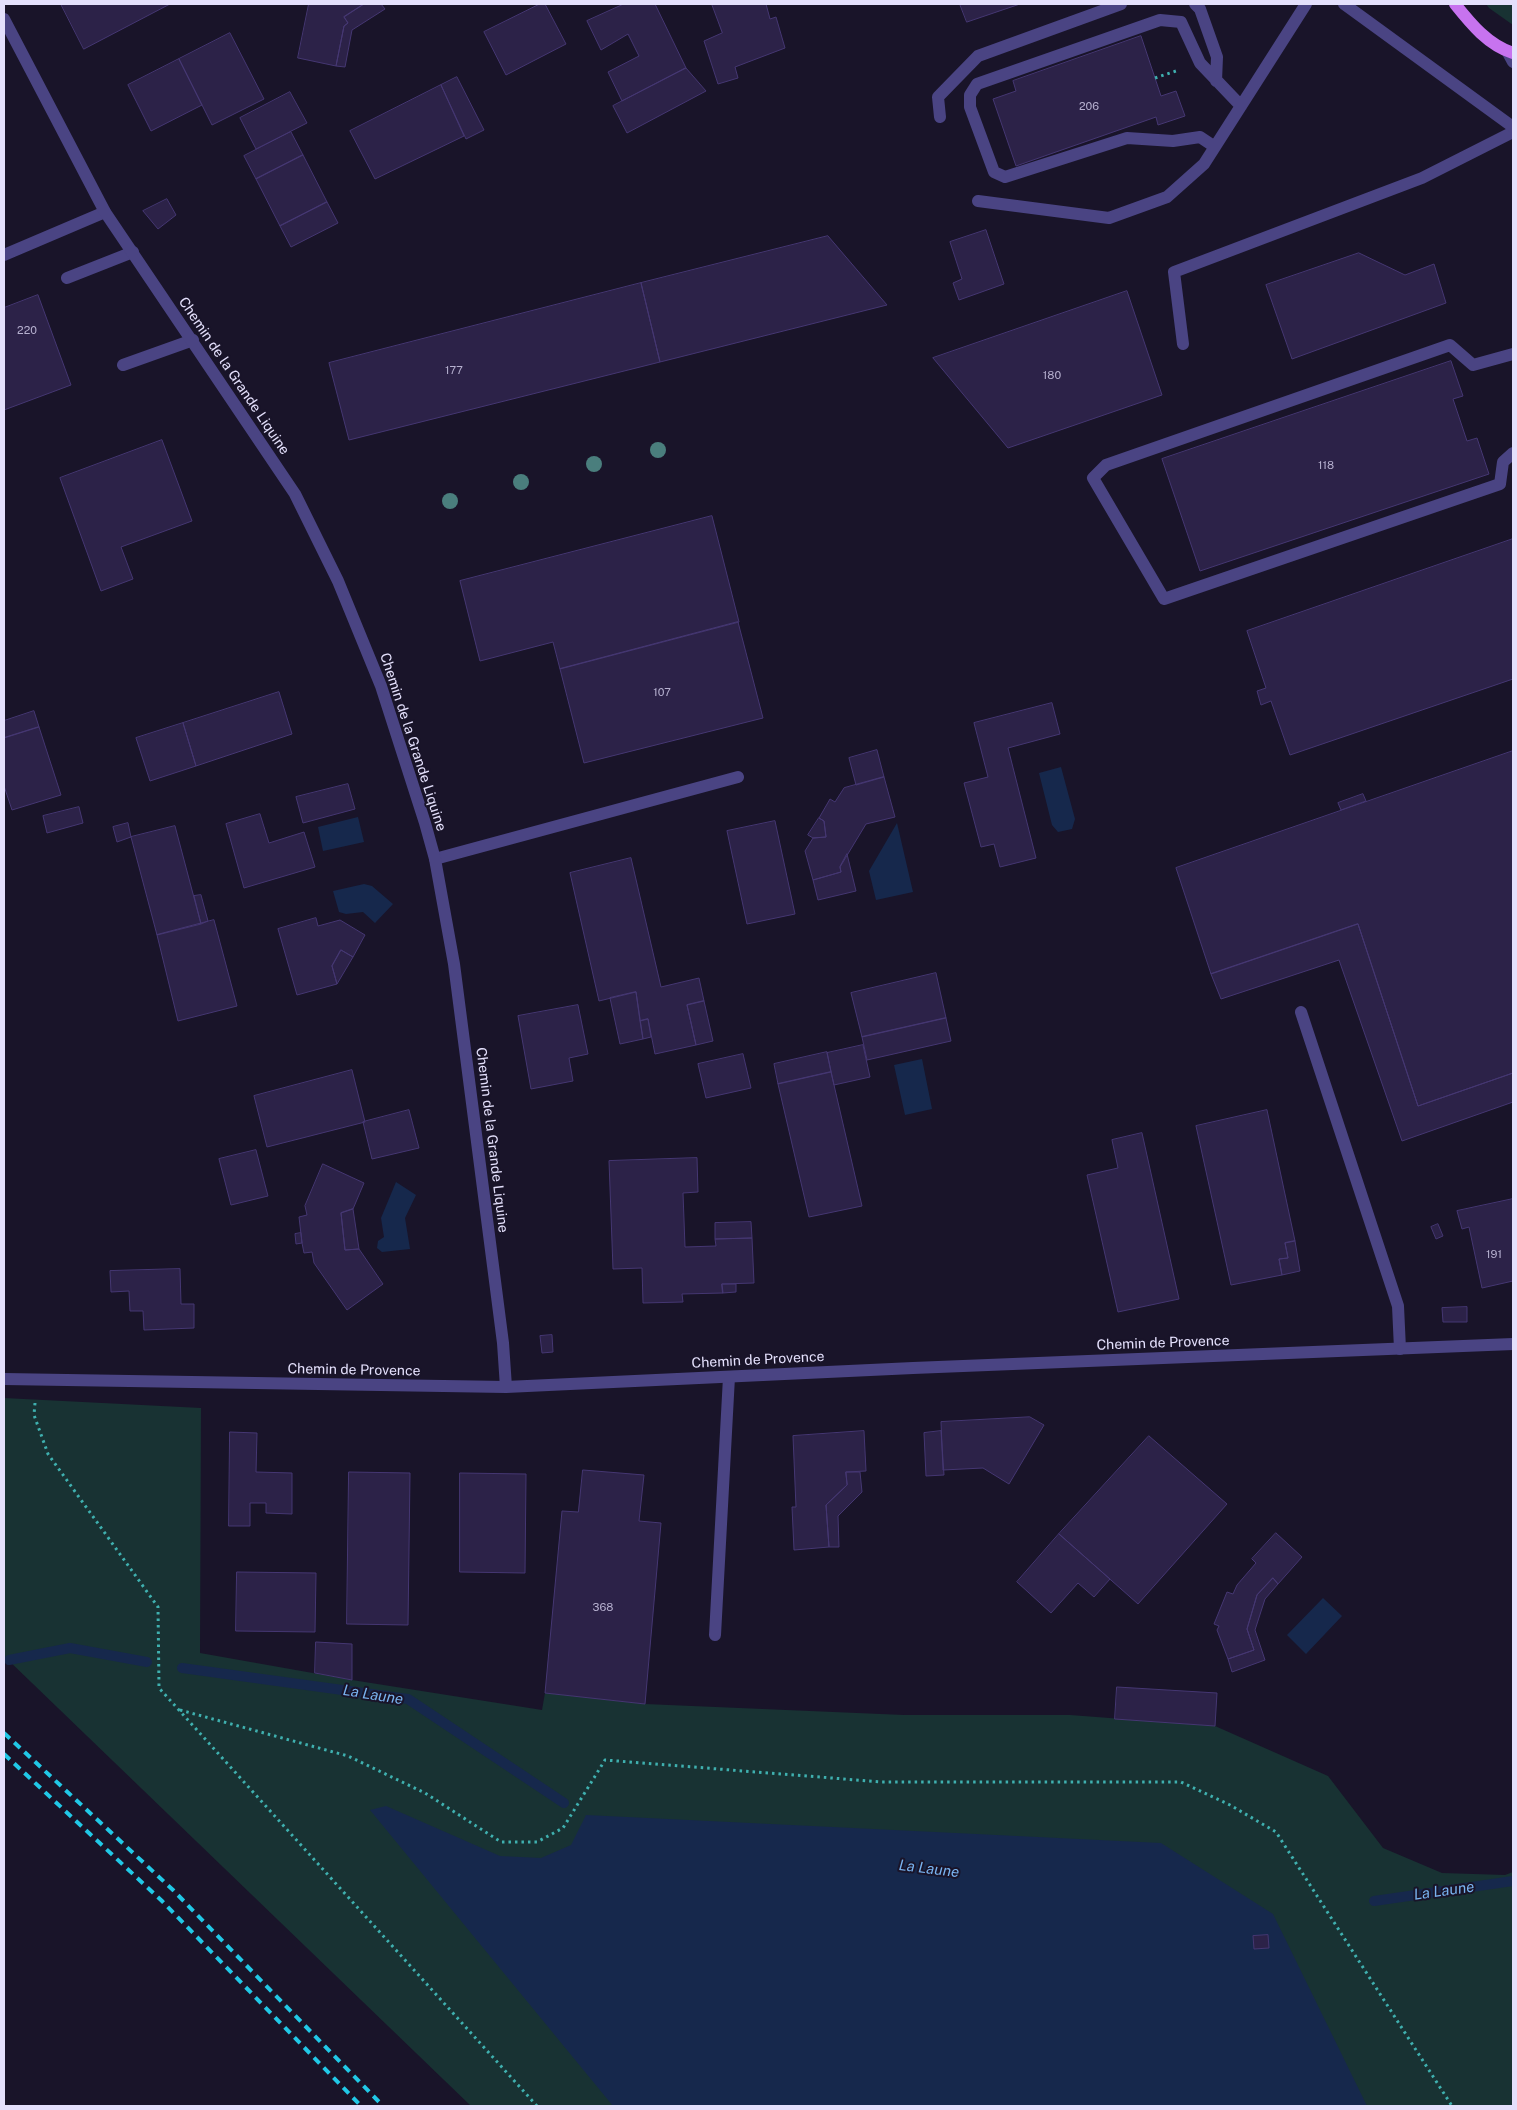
<!DOCTYPE html>
<style>
body{margin:0}
#map{position:relative;width:1517px;height:2110px;overflow:hidden;background:#191429;font-family:"Public Sans",sans-serif}
canvas{display:block}
.frame{position:absolute;inset:0;border:5px solid #e4e0fc;pointer-events:none}
</style>
<div id="map">
<canvas width="1517" height="2110"></canvas>
<div class="frame"></div>
</div>
<script>
const context = document.querySelector('canvas').getContext('2d');
context.lineJoin = 'round';
function fill(path, color) { context.fillStyle = color; context.fill(path, 'evenodd'); }
function trace(path, color, width, dash) { context.strokeStyle = color; context.lineWidth = width; context.lineCap = dash ? 'butt' : 'round'; context.setLineDash(dash || []); context.stroke(path); }
function label(font, color, halo, rows, align = 'center') {
  context.font = font + ' "Public Sans",sans-serif'; context.lineWidth = 4; context.setLineDash([]); context.textBaseline = 'middle'; context.strokeStyle = halo; context.fillStyle = color; for (const [text, x, y, turn = 0] of rows) {
    context.save(); context.translate(x, y); context.rotate((+turn || 0) * Math.PI / 180); context.textAlign = isNaN(turn) ? turn : align; if (halo) context.strokeText(text, 0, 0); context.fillText(text, 0, 0); context.restore();
  }
}
const green = new Path2D(`
 M1486 4H1513V25L1489 8Z
 M4 1398 201 1408 200 1653 352 1680 542 1710 545 1693 645 1704 904 1715H1070L1215 1726 1328 1776 1383 1848 1442 1873 1505 1875 1513 1872V2106H471L4 1656Z`);
const water = new Path2D(`
 M1061 767 1075 819 1072 829 1058 832 1052 825 1039 773Z
 M358 817 364 842 323 851 318 827Z
 M897 823 913 892 876 900 869 871Z
 M364 884 372 886 393 904 375 923 363 912 346 914 339 912 333 891Z
 M922 1059 932 1109 905 1115 894 1065Z
 M396 1182 416 1195 405 1218 410 1249 382 1252 377 1248 378 1241 384 1237 381 1218Z
 M1323 1598 1342 1616 1306 1654 1287 1635Z
 M386 1806 500 1856 541 1858 571 1845 586 1815 1161 1843 1273 1914 1367 2106H613L370 1810Z`);
const stream = new Path2D(`
 M9 1660 70 1648 147 1662
 M182 1668 408 1699 564 1803
 M1374 1901 1513 1881`);
const building = new Path2D(`
 M61 4H170L84 49Z
 M309 4H364L344 17 348 23 344 26 336 66 298 58Z
 M364 4H381L385 9 352 30 345 67 336 66 344 26 348 23 344 17Z
 M540 4H545L566 44 506 75 484 32Z
 M624 4H655L686 68 622 101 608 72 639 56 628 34 601 50 587 21Z
 M712 4H766L770 19 776 17 785 48 735 67 738 78 718 84 704 41 722 33Z
 M960 4H1020L967 22Z
 M230 33 264 99 212 125 179 59Z
 M1141 36 1161 96 1176 91 1185 116 1158 125 1156 117 1016 166 993 99 1016 91 1013 81Z
 M179 59 202 105 151 131 128 85Z
 M686 68 706 91 627 133 613 106Z
 M457 77 484 130 466 139 441 85Z
 M441 85 464 136 375 179 350 131Z
 M290 92 307 123 256 149 240 118Z
 M291 132 303 155 256 179 244 156Z
 M303 155 327 202 280 226 256 179Z
 M167 199 176 215 158 229 143 211Z
 M327 202 338 223 291 247 280 226Z
 M986 230 1004 284 959 300 953 283 962 279 950 242Z
 M828 236 887 305 660 362 641 283Z
 M1359 253 1405 275 1434 264 1446 303 1292 359 1266 285Z
 M641 283 660 362 349 440 329 363Z
 M1127 291 1162 395 1008 448 933 358Z
 M38 295 71 385 4 410V308Z
 M1451 361 1463 396 1453 399 1467 441 1477 438 1489 474 1200 571 1162 459Z
 M162 440 192 521 121 547 133 579 101 591 60 478Z
 M712 516 739 622 560 669 553 642 480 661 460 581Z
 M1513 539V679L1290 755 1271 701 1261 705 1257 691 1266 688 1247 631Z
 M738 622 763 718 584 763 560 669Z
 M279 692 292 734 196 766 183 723Z
 M1052 703 1060 734 1008 748 1036 858 1000 867 994 844 981 847 964 783 988 777 974 723Z
 M34 711 39 727 4 738V721Z
 M183 723 196 766 150 781 136 738Z
 M39 727 61 795 12 810 4 786V738Z
 M877 750 884 777 856 785 849 758Z
 M1513 751V1073L1418 1106 1358 924 1211 974 1176 868Z
 M884 777 895 817 866 824 840 867 841 872 813 880 805 851 813 838 826 837 824 821 819 818 830 799 835 802 844 788Z
 M348 784 355 809 303 823 296 797Z
 M1363 794 1366 801 1341 810 1338 803Z
 M79 807 83 823 47 833 43 816Z
 M260 814 269 843 304 832 315 867 244 888 226 824Z
 M819 818 824 821 826 837 813 838 808 835Z
 M775 821 795 914 747 924 727 831Z
 M128 823 131 837 117 842 113 827Z
 M175 826 201 924 157 935 131 837Z
 M847 854 856 891 818 900 813 880 841 872 840 867Z
 M631 858 661 987 699 978 704 1001 687 1005 696 1045 655 1054 648 1019 640 1021 636 992 599 1001 570 873Z
 M201 895 208 921 201 924 194 896Z
 M316 918 318 926 340 920 365 935 353 957 341 950 332 966 337 984 297 995 278 929Z
 M214 920 237 1006 178 1021 157 935Z
 M1358 924 1418 1106 1513 1073V1102L1402 1141 1339 960 1221 999 1211 974Z
 M341 950 353 957 337 984 332 966Z
 M936 973 946 1018 862 1037 851 993Z
 M636 992 643 1039 620 1044 610 998Z
 M704 1001 713 1041 696 1045 687 1005Z
 M578 1005 588 1054 569 1058 573 1081 531 1089 518 1016Z
 M946 1018 951 1041 867 1060 862 1037Z
 M648 1019 651 1037 643 1039 640 1021Z
 M863 1045 870 1077 834 1085 827 1053Z
 M827 1052 831 1072 778 1084 774 1064Z
 M743 1054 751 1088 706 1098 698 1064Z
 M352 1070 365 1122 267 1147 254 1096Z
 M831 1072 862 1206 809 1217 778 1084Z
 M409 1110 419 1148 372 1159 363 1122Z
 M1267 1110 1295 1241 1285 1243 1288 1258 1279 1259 1282 1275 1231 1285 1196 1126Z
 M1142 1133 1179 1299 1118 1312 1087 1175 1118 1168 1112 1140Z
 M256 1150 268 1196 231 1205 219 1159Z
 M697 1158 698 1192 683 1193 685 1247 716 1246 715 1239 752 1238 754 1283 722 1284 723 1293 682 1294 683 1302 643 1303 642 1268 613 1269 609 1161Z
 M323 1164 364 1183 353 1209 341 1213 345 1250 359 1249 383 1284 347 1310 314 1263 312 1252 304 1253 302 1243 299 1217 307 1215 305 1206Z
 M1513 1199V1281L1482 1288 1469 1227 1462 1229 1457 1211Z
 M353 1209 359 1249 345 1250 341 1213Z
 M751 1222 752 1238 715 1239V1223Z
 M1438 1224 1443 1236 1436 1239 1431 1227Z
 M301 1233 302 1243 296 1244 295 1234Z
 M1295 1241 1300 1271 1282 1275 1279 1259 1288 1258 1285 1243Z
 M180 1269 181 1304H194V1328L144 1330 143 1311H130L129 1291 111 1292 110 1271Z
 M722 1284H736V1292L723 1293Z
 M1467 1307V1322H1443L1442 1308Z
 M552 1335 553 1352 542 1353 540 1336Z
 M1030 1417 1044 1425 1009 1484 983 1468 943 1470 941 1422Z
 M864 1431 866 1471 846 1472 847 1485 826 1505 829 1547 794 1550 792 1507H796L793 1436Z
 M941 1431 944 1475 926 1476 924 1433Z
 M230 1432 257 1433 256 1472 292 1473V1514L266 1513V1503H250V1526H229Z
 M1149 1436 1227 1504 1138 1604 1059 1534Z
 M583 1470 644 1475 639 1521 661 1523 645 1704 545 1693 562 1511 578 1512Z
 M349 1472 410 1473 408 1625 347 1624Z
 M846 1472H860L862 1492 838 1516 839 1547H829L826 1505 847 1485Z
 M460 1473 526 1474 525 1573 460 1572Z
 M1276 1533 1302 1557 1278 1584 1273 1578 1257 1595 1247 1629 1254 1650 1228 1659 1217 1630 1219 1626 1214 1624 1227 1592 1233 1594 1237 1585 1256 1563 1252 1559Z
 M1059 1534 1110 1579 1094 1597 1078 1583 1051 1613 1017 1582Z
 M237 1572 316 1573 315 1632 236 1631Z
 M1273 1578 1278 1584 1265 1599 1255 1630 1265 1660 1232 1672 1228 1659 1254 1650 1247 1629 1257 1595Z
 M316 1642 352 1644V1680L315 1673Z
 M1117 1687 1217 1693 1215 1726 1115 1719Z
 M1268 1935 1269 1948 1254 1949 1253 1936Z`);
const path = new Path2D(`
 M1155 78 1176 71
 M35 1403 34 1415 48 1454 158 1607 159 1688 537 2106
 M180 1710 348 1756 425 1793 501 1842H537L563 1828 605 1760 882 1782H1181L1230 1805 1276 1832 1452 2106`);
const service = new Path2D(`
 M1195 4 1200 9 1217 57 1216 81
 M940 117 938 97 978 56 1121 4
 M1215 147 1200 137 1173 141 1127 138 1005 177 994 172 970 107V95L977 84 1160 20 1181 22 1200 63 1241 106
 M978 201 1109 218 1167 197 1204 164 1306 4
 M4 255 105 212
 M67 278 133 252
 M1183 344 1174 272 1422 178 1513 132
 M1513 354 1473 365 1450 345 1106 465 1093 478 1164 599 1500 484 1503 462 1513 453
 M123 365 193 340
 M435 859 738 777
 M1301 1012 1398 1306 1400 1349
 M715 1635 729 1377`);
const minor = new Path2D(`
 M1344 4 1513 127
 M4 19 105 212 295 494 338 581 381 686 425 823 435 859 454 964 503 1343 506 1387
 M1507 51 1513 62
 M4 1379 506 1387 913 1368 1513 1344`);
const primary = new Path2D(`
 M1455 4C1471 24 1488 45 1513 53`);
const rail = new Path2D(`
 M4 1733 173 1890 383 2106
 M4 1754 162 1901 361 2106`);
const trees = [
 [658,450],
 [594,464],
 [521,482],
 [450,501]
];
const numberNames = [
 ["206",1089,107],
 ["220",27,331],
 ["177",454,371],
 ["180",1052,376],
 ["118",1326,466],
 ["107",662,693],
 ["191",1494,1255],
 ["368",603,1608]
];
const streetNames = [
 ["Chemin de la Grande Liquine",234,376,56],
 ["Chemin de la Grande Liquine",413,742,72],
 ["Chemin de la Grande Liquine",492,1140,83],
 ["Chemin de Provence",1163,1343,-2],
 ["Chemin de Provence",758,1360,-3],
 ["Chemin de Provence",354,1370,1]
];
const waterNames = [
 ["La Laune",373,1695,9],
 ["La Laune",929,1869,7],
 ["La Laune",1444,1891,-8]
];
fill(green, '#183233');
fill(water, '#16284c');
trace(stream, '#16284c', 10);
fill(building, '#2c2248');
trace(building, '#453772', 1);
trace(path, '#3fb0af', 3, [2.5, 4]);
trace(service, '#4a4483', 12);
trace(minor, '#4a4483', 12);
trace(primary, '#c773ef', 12);
trace(rail, '#21c8e6', 4, [8, 6]);
context.fillStyle = '#4a7e7d';
for (const [x, y] of trees) { context.beginPath(); context.arc(x, y, 8, 0, 2 * Math.PI); context.fill(); }
label('11px', '#b6b0cf', null, numberNames);
label('14px', '#e4e0fc', '#191429', streetNames);
label('italic 15px', '#79b3f0', '#191429', waterNames);
</script>
